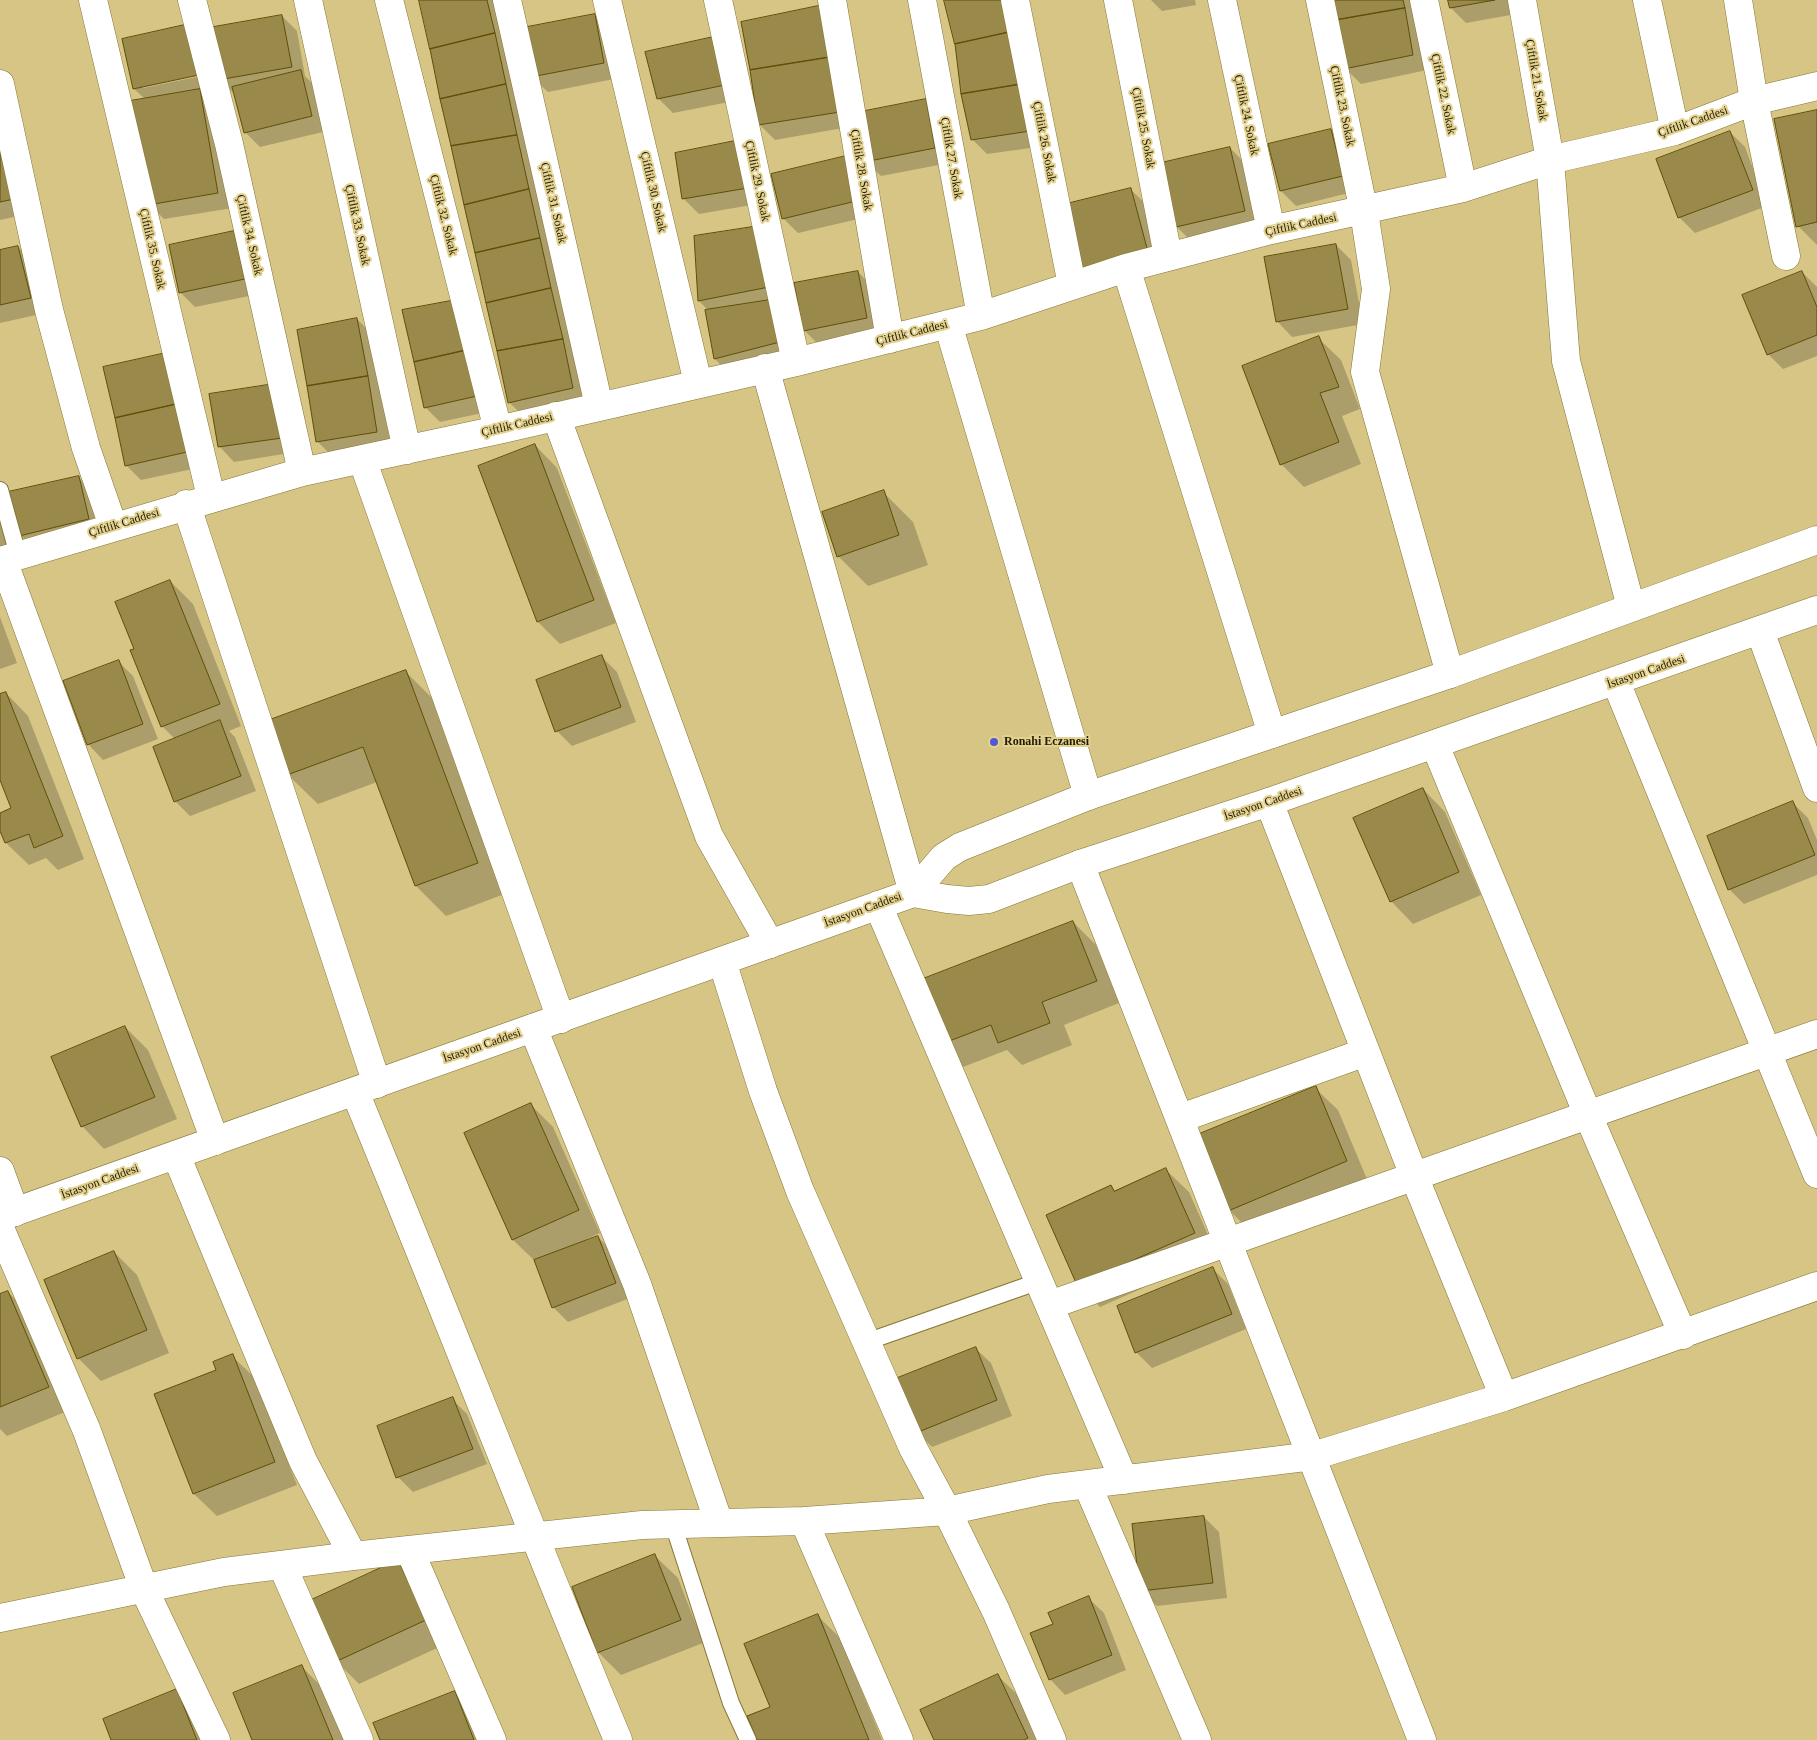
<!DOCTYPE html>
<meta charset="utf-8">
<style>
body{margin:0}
canvas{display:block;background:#d6c584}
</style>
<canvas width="1817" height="1740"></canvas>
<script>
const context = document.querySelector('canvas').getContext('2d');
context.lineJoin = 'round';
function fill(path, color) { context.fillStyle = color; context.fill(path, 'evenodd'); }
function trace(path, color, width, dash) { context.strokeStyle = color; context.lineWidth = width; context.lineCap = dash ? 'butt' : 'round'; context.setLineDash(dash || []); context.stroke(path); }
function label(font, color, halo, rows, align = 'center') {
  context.font = font + ' Georgia,serif'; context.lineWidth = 4; context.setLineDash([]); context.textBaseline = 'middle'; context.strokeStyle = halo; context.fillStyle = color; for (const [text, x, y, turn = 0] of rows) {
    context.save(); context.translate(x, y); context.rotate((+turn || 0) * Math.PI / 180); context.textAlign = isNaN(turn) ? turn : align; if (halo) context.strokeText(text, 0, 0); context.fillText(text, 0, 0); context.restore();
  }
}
const shadow = new Path2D(`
 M420 0H498L588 403 524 417 509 402Z
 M945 0 1045 146 987 154 972 139 956 44Z
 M1151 0H1195L1196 5 1162 11Z
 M1334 0H1416L1427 70 1361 84 1345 68Z
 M1449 0H1524L1527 12 1466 23 1451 8Z
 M594 15 610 31 619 78 548 92 532 77Z
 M282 16 297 31 305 76 316 87 327 131 260 147 245 132 236 95 219 80Z
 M742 23 854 126 775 140 760 125Z
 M188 26 203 41 214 90 202 92 215 105 233 208 164 219 149 204 131 102 145 99 134 89 123 40ZM205 72 206 75 143 88V86Z
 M733 52 744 99 673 113 658 98Z
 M925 100 940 116 949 163 881 176 865 161Z
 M1817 111V245L1798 226Z
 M1331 130 1346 145 1357 191 1296 206 1281 191Z
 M1730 132 1745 147 1767 206 1695 233 1680 218 1657 160Z
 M740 141 763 203 699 214 684 199 676 154Z
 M1230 148 1245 163 1259 226 1192 242 1177 227Z
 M0 156 28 214 0 220Z
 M845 157 871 216 798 233 783 218Z
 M1130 189 1146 204 1163 267 1092 284Z
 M758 227 795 357 730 374 715 359 707 311H709L699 301Z
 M234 233 249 248 259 294 195 307 180 292Z
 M1336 245 1351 260 1363 324 1292 337 1277 321Z
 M18 247 33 262 45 313 0 323V251Z
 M858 272 873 287 881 333 819 345 804 330Z
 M1802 272 1817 287V356L1783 369 1768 354Z
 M456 301 492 411 440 422 425 407Z
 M357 319 372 334 391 447 332 456 317 441Z
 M1318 338 1341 360 1360 409 1342 416 1361 464 1304 487 1281 464Z
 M165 355 202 467 141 480 126 465Z
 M273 385 296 452 234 462 219 446Z
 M535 445 557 468 616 623 560 644 538 622Z
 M78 477 93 492 103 534 36 550 20 535Z
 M883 492 913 522 928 565 868 586 838 556Z
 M0 499 21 552 0 558Z
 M170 581 193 604 241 726 229 731 235 737 256 791 190 816 175 801V739L162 726 135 649Z
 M0 617 17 663 0 669Z
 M602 657 617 672 636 722 572 746 557 731Z
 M118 661 133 676 158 739 103 760 88 744 64 682Z
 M405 671 435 701 507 893 446 916 416 886 377 782 318 804 288 775Z
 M6 693 28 716 84 859 58 870 46 858 29 865 6 843 0 828V814L13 809 0 777V696Z
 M1423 789 1445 812 1481 895 1413 924 1391 901Z
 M1793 803 1808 818 1817 840V875L1744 904 1729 889Z
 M1073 922 1096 945 1119 1003 1064 1025 1072 1045 1022 1065 1007 1050 963 1067 940 1044Z
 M125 1027 148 1050 177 1119 104 1149 82 1126Z
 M1315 1088 1338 1110 1369 1184 1252 1233 1229 1210Z
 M531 1105 553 1127 600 1233 585 1240 586 1242 598 1237 613 1252 630 1298 568 1322 553 1307 536 1262 513 1240 466 1134Z
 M1166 1170 1189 1192 1217 1255 1100 1307 1078 1284 1111 1187 1116 1192Z
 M114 1252 137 1275 169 1353 101 1381 78 1358Z
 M1213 1269 1228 1284 1246 1329 1152 1368 1136 1352 1118 1307Z
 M8 1292 31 1315 70 1410 7 1436 0 1429V1296Z
 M975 1348 991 1363 1012 1416 932 1447 917 1432Z
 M232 1356 255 1378 297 1485 217 1516 194 1494 155 1395 217 1370Z
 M452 1399 467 1414 487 1464 413 1492 398 1477Z
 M1204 1517 1219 1532 1227 1598 1157 1606 1141 1590Z
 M655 1556 678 1578 703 1643 621 1675 599 1653 573 1588Z
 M398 1561 421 1584 448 1643 359 1684 336 1661Z
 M1088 1598 1104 1613 1126 1670 1065 1695 1050 1679 1054 1625Z
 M817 1615 840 1638 882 1740H759L772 1707Z
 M301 1666 324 1689 345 1740H253Z
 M998 1676 1021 1698 1040 1740H935Z
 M177 1691 210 1740H113Z
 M455 1692 470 1707 483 1740H381Z`);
const building = new Path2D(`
 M419 0H487L495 33 430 49Z
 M944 0H1004L1010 32 955 44Z
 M1333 0H1403L1405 8 1336 20Z
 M1448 0H1495L1450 8Z
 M823 5 831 57 750 70 741 22Z
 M1405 8 1413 55 1344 69 1336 20Z
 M595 14 604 63 531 77 522 28Z
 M282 15 292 67 218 80 208 28Z
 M189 24 199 75 133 89 122 39Z
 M1010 32 1022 84 961 94 955 44Z
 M495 33 506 84 440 99 430 49Z
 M718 36 730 84 657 99 645 52Z
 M831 57 840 112 758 125 750 70Z
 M301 70 312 116 244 133 232 87Z
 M506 84 517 135 451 146 440 99Z
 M1022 84 1030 131 971 140 961 94Z
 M200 89 218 193 148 205 130 101Z
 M926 99 935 148 864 162 855 113Z
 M1817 110V222L1796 227 1774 119Z
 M1331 129 1343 176 1280 191 1268 144Z
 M1730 131 1753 190 1678 218 1656 159Z
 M517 135 529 189 464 205 451 146Z
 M740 140 748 188 682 199 675 153Z
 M1230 147 1245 211 1176 227 1161 163Z
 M4 153 14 199 0 202V154Z
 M846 156 856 201 782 219 771 174Z
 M1131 188 1148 252 1075 270 1062 205Z
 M529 189 540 238 475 253 464 205Z
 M759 226 769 287 698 301 694 236Z
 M234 231 245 279 179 293 169 245Z
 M540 238 551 288 486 303 475 253Z
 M1336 244 1348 309 1276 322 1264 257Z
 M18 246 31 298 0 305V250Z
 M858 271 867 318 803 331 794 283Z
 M1802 271 1817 307V335L1767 355 1742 295Z
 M551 288 563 339 497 351 486 303Z
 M456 300 467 350 414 362 402 310Z
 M770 300 780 342 714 359 705 310Z
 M357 318 368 376 307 386 297 330Z
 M1319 336 1339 387 1320 393 1339 442 1280 465 1242 366Z
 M563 339 573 388 508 403 497 351Z
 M467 350 477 396 424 408 414 362Z
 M166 353 177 404 115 418 103 367Z
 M368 376 377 432 316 442 307 386Z
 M274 384 282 438 218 447 209 394Z
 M177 404 187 452 125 466 115 418Z
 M535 444 594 600 537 622 478 466Z
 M79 476 89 519 19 536 8 492Z
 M884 490 899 535 837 557 822 512Z
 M170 580 220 704 161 727 130 650 134 649 115 602Z
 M602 655 621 707 555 732 536 680Z
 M119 660 143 724 87 745 63 681Z
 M406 670 478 863 415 886 363 747 287 775 267 721Z
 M6 692 63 836 34 848 29 834 5 843 0 831V813L11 808 0 780V694Z
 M220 720 241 776 174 802 153 747Z
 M1423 788 1459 872 1390 902 1353 818Z
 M1793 801 1815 855 1728 890 1707 836Z
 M1073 921 1097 981 1042 1002 1050 1023 998 1043 991 1025 939 1045 915 982Z
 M125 1026 155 1097 81 1127 51 1057Z
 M1316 1086 1347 1161 1228 1211 1197 1135Z
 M531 1103 579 1210 512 1240 464 1133Z
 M1166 1168 1195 1233 1077 1285 1046 1215 1111 1185 1114 1191Z
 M598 1236 616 1283 552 1308 534 1260Z
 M114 1251 147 1330 77 1359 44 1280Z
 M1213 1267 1232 1314 1135 1353 1117 1306Z
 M8 1291 49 1387 0 1407V1294Z
 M976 1347 997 1400 916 1433 895 1379Z
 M233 1354 275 1462 193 1494 154 1394 216 1370 213 1362Z
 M453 1397 473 1449 396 1478 377 1426Z
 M1204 1516 1213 1583 1140 1591 1132 1524Z
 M655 1554 681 1620 597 1653 572 1587Z
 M398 1560 426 1620 335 1662 307 1602Z
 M1089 1596 1112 1655 1049 1680 1030 1633 1053 1624 1048 1613Z
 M818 1614 869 1740H757L747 1716 770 1707 744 1644Z
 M302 1665 333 1740H252L233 1693Z
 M998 1674 1028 1738 1024 1740H934L920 1710Z
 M177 1689 197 1740H111L103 1719Z
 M455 1691 474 1740H380L373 1723Z`);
const service = new Path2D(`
 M0 490 18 555
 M866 1342 1040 1281
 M673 1524 731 1703 748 1740`);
const minor = new Path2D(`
 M93 0 211 497
 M192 0 229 144 302 472
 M308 0 407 450
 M389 0 498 430
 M507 0 599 406
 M607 0 698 383
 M718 0 796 362
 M832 0 890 339
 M922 0 981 316
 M1015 0 1072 285
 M1118 0 1168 256
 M1222 0 1271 230
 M1320 0 1364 212 1376 289 1365 372 1450 674
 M1424 0 1463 188
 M1522 0 1550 160 1566 361 1631 607
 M1647 0 1675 131
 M1738 0 1754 101 1786 256
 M0 84 49 310 86 448 113 526
 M1126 268 1272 734
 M948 324 1088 796
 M765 368 913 893
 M556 416 709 836 770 944
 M362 459 561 1019
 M186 504 377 1084
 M3 560 215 1141
 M0 561 302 472 498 430 796 362 981 316 1126 268 1271 230 1463 188 1550 160 1675 131 1754 101 1817 86
 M1760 631 1817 788
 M1616 682 1817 1174
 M1435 745 1588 1115 1683 1335
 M1269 802 1414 1176 1504 1397
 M1080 864 1422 1740
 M878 905 1124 1480
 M722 961 763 1091 800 1191 913 1448 947 1511 996 1611 1052 1740
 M533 1028 637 1284 719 1523
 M355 1092C444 1307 528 1525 618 1740
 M1181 1118 1366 1052
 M176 1155 303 1461 353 1556
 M0 1171 15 1212
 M0 1228 87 1431 144 1589 216 1740
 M1050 1305 1817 1034
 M1087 1484 1197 1740
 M804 1521 899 1740
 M410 1551 492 1740
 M282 1565 359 1740
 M0 1618 224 1572 353 1556 642 1525 804 1521 947 1511 1048 1489 1313 1456 1504 1397 1817 1286`);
const secondary = new Path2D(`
 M913 893 944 857 960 847 1088 796 1450 674 1817 540
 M0 1217 913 893 947 899 969 901 989 899 1080 864 1269 802 1817 610`);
const markers = [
 [994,742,5,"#5259d0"]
];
const streetNames = [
 ["Çiftlik 21. Sokak",1536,80,80],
 ["Çiftlik 22. Sokak",1443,94,78],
 ["Çiftlik 23. Sokak",1342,106,78],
 ["Çiftlik 24. Sokak",1246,115,78],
 ["Çiftlik Caddesi",1693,122,-19],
 ["Çiftlik 25. Sokak",1143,128,79],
 ["Çiftlik 26. Sokak",1044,142,79],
 ["Çiftlik 27. Sokak",951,158,80],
 ["Çiftlik 28. Sokak",861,170,80],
 ["Çiftlik 29. Sokak",757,181,78],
 ["Çiftlik 30. Sokak",653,192,77],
 ["Çiftlik 31. Sokak",553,203,77],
 ["Çiftlik 32. Sokak",443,215,76],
 ["Çiftlik 33. Sokak",357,225,78],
 ["Çiftlik Caddesi",1301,225,-12],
 ["Çiftlik 34. Sokak",249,235,77],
 ["Çiftlik 35. Sokak",152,249,77],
 ["Çiftlik Caddesi",912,333,-14],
 ["Çiftlik Caddesi",517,425,-13],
 ["Çiftlik Caddesi",124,523,-17],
 ["İstasyon Caddesi",1646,672,-19],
 ["İstasyon Caddesi",1263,804,-19],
 ["İstasyon Caddesi",863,910,-20],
 ["İstasyon Caddesi",482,1046,-19],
 ["İstasyon Caddesi",100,1182,-20]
];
const poiNames = [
 ["Ronahi Eczanesi",1004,742]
];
fill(shadow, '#0003');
fill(building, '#99894a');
trace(building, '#5f4f06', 1);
trace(service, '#857535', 18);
trace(minor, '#857535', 29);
trace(secondary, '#857535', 29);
trace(service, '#fff', 16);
trace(minor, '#fff', 28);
trace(secondary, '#fff', 28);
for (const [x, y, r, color] of markers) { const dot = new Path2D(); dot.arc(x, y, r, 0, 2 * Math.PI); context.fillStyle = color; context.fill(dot); trace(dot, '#e3d291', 2); }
label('12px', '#231c02', '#e3d291', streetNames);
label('bold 12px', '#231c02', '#e3d291', poiNames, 'left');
</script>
